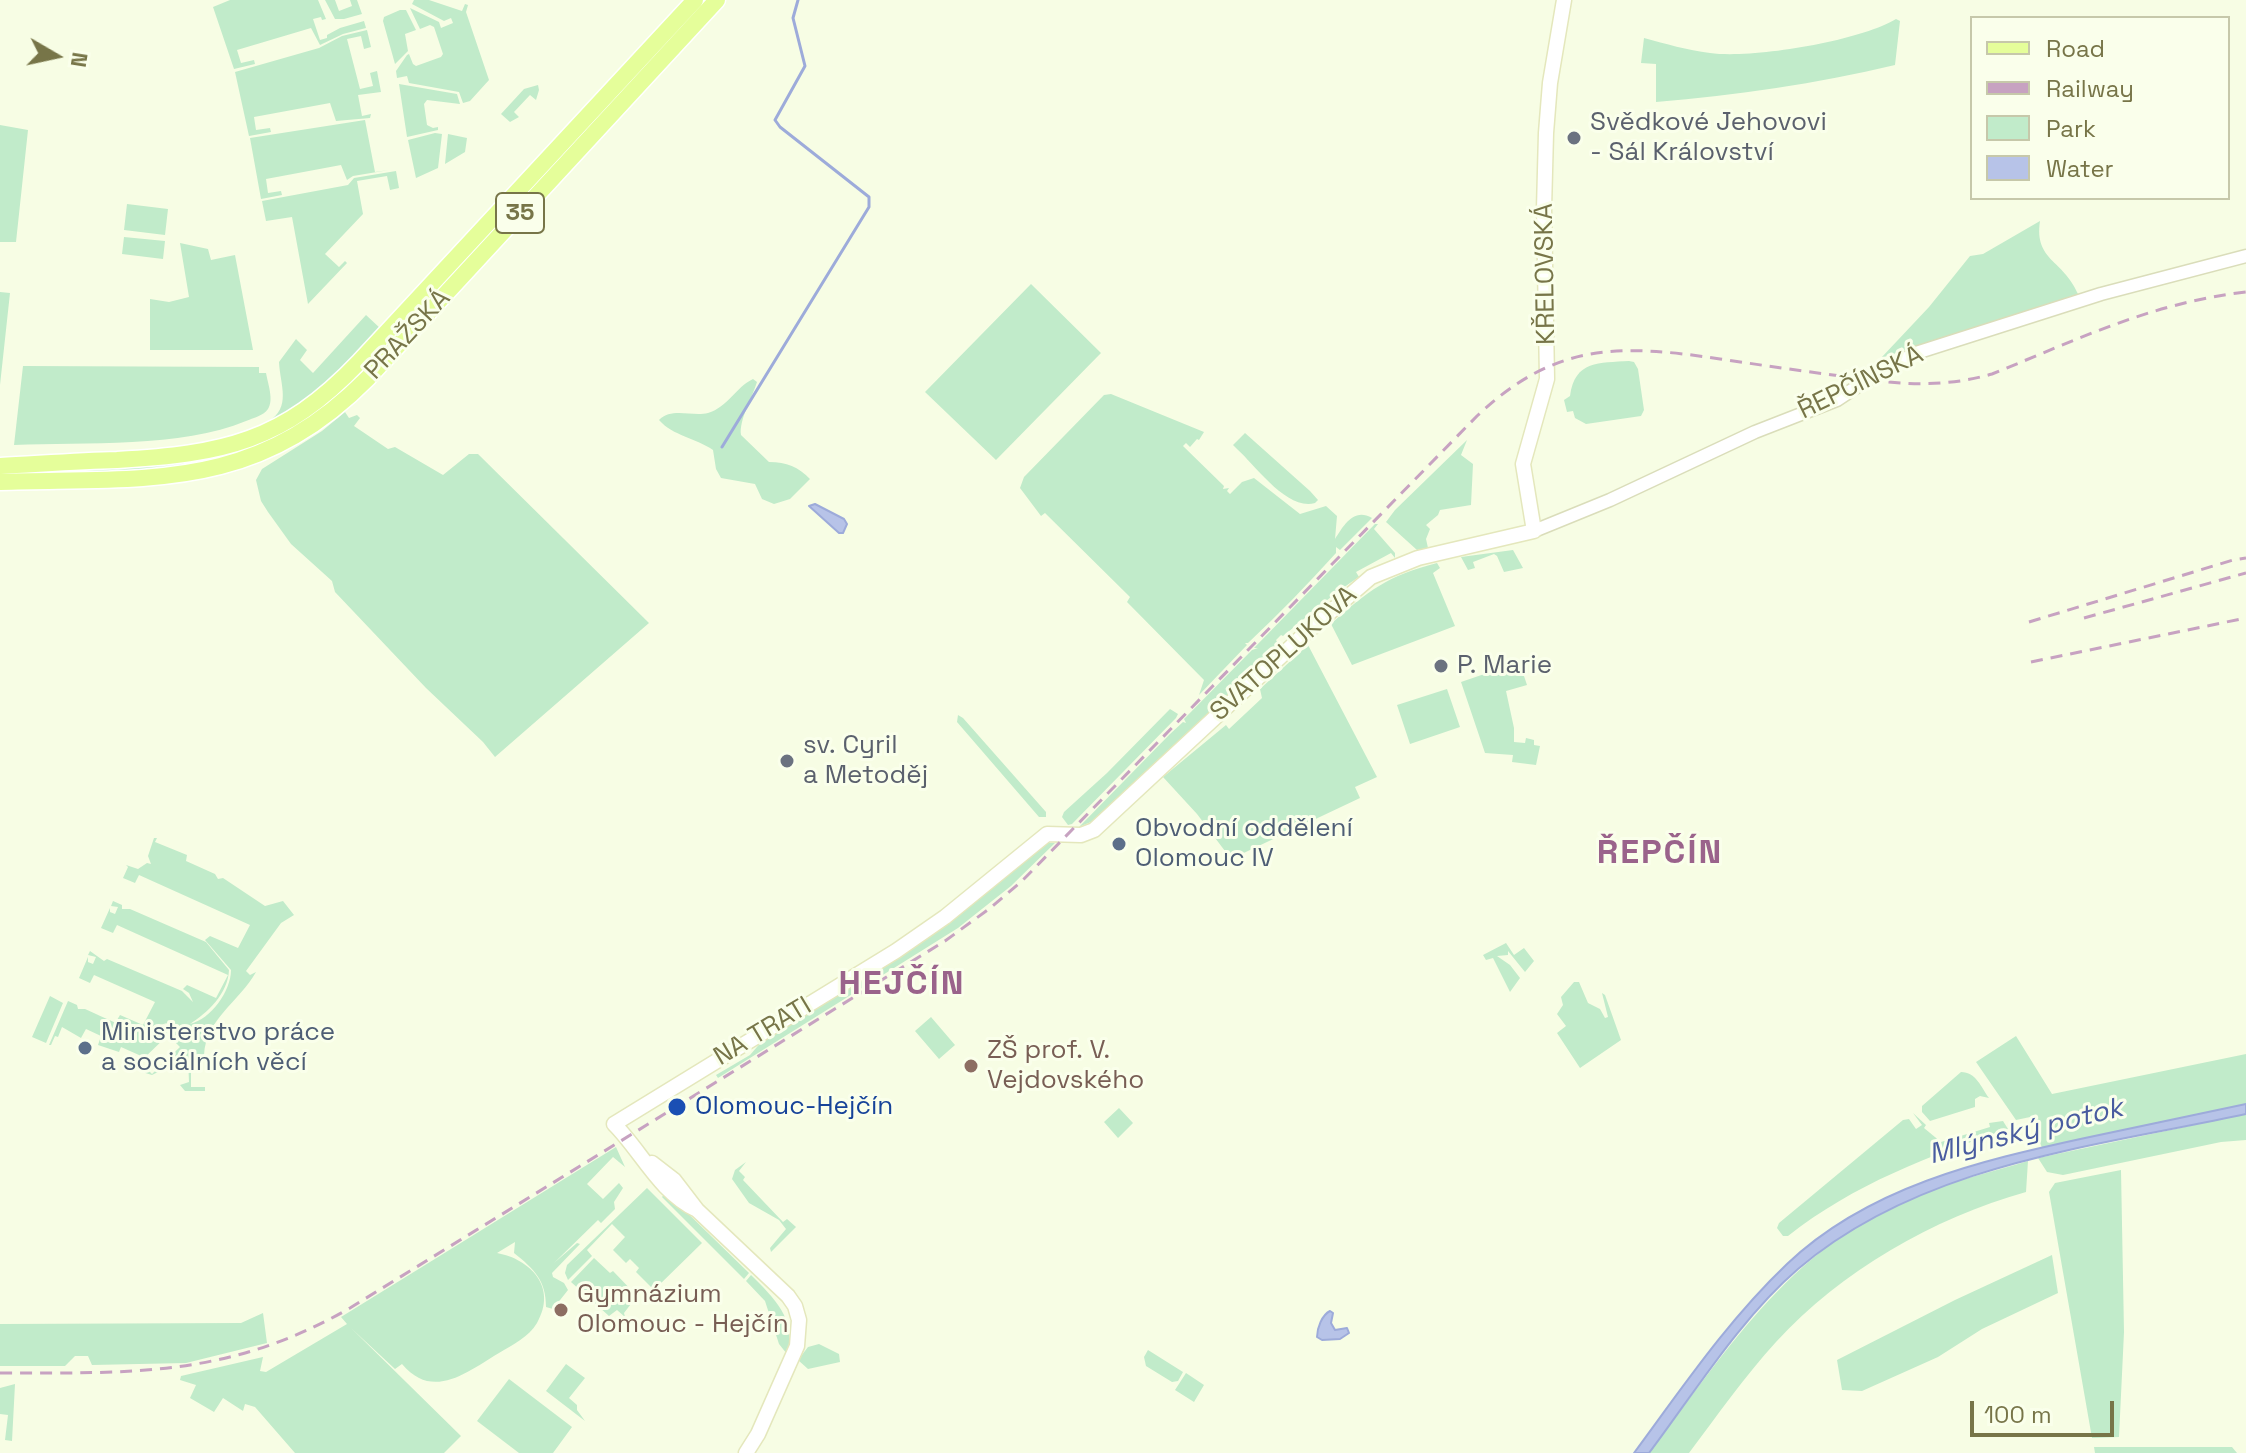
<!DOCTYPE html>
<meta charset="utf-8">
<style>
body{margin:0}
#map{position:relative;width:2246px;height:1453px;overflow:hidden;background:#f7fde4;font-family:"Space Grotesk",sans-serif}
canvas{display:block}
.legend{position:absolute;left:1970px;top:16px;width:260px;height:184px;box-sizing:border-box;background:#faffeb;border:2px solid #c6c8aa;margin:0;padding:10px 14px;list-style:none;font-size:24px;color:#777548}
.legend li{display:flex;align-items:center;gap:16px;height:40px}
.legend b{width:40px;border:2px solid #c6c8aa}
.north{position:absolute;left:16px;top:16px;width:80px;height:80px;-webkit-text-stroke:6px #faffeb;paint-order:stroke;rotate:99deg;font-size:22px;font-weight:700;line-height:32px;text-align:center;color:#777548}
.north::after{content:'';display:block;margin:auto;width:28px;height:36px;background:#777548;clip-path:polygon(50% 0,100% 100%,50% 72%,0 100%)}
.scale{position:absolute;left:1970px;top:1401px;width:144px;height:36px;box-sizing:border-box;border:4px solid #777548;border-top:0;padding-left:10px;font-size:24px;line-height:28px;white-space:nowrap;color:#777548;-webkit-text-stroke:6px #faffeb;paint-order:stroke}
</style>
<div id="map">
<canvas width="2246" height="1453"></canvas>
<ul class="legend">
<li><b style="height:10px;background:#e5fe9a"></b>Road</li>
<li><b style="height:10px;background:#c7a2c1"></b>Railway</li>
<li><b style="height:22px;background:#c1ebca"></b>Park</li>
<li><b style="height:22px;background:#b7c3e8"></b>Water</li>
</ul>
<div class="north">N</div>
<div class="scale">100 m</div>
</div>
<script>
const context = document.querySelector('canvas').getContext('2d');
context.lineJoin = 'round';
function fill(path, color) { context.fillStyle = color; context.fill(path, 'evenodd'); }
function trace(path, color, width, dash) { context.strokeStyle = color; context.lineWidth = width; context.lineCap = dash ? 'butt' : 'round'; context.setLineDash(dash || []); context.stroke(path); }
function label(font, color, halo, rows, align = 'center') {
  context.font = font + ' "Space Grotesk",sans-serif'; context.lineWidth = 6; context.setLineDash([]); context.textBaseline = 'middle'; context.strokeStyle = halo; context.fillStyle = color; for (const [text, x, y, turn = 0] of rows) {
    context.save(); context.translate(x, y); context.rotate((+turn || 0) * Math.PI / 180); context.textAlign = isNaN(turn) ? turn : align; if (halo) context.strokeText(text, 0, 0); context.fillText(text, 0, 0); context.restore();
  }
}
const green = new Path2D(`
 M230 0H318L326 19 322 20 321 17 313 19 320 40 327 38V35L340 28 364 21 366 28 343 34 320 45 311 28 237 50 241 63 254 60 255 64 234 69 213 7Z
 M325 0H335L339 11 352 6 350 0H357L362 14 344 19H335Z
 M414 0H429L462 11 465 4 468 5 466 12 489 80 470 101 463 103 459 92 409 83 407 76 397 78 396 71 407 55 409 54 413 64 416 66 441 57 443 54 434 27 430 25 420 29 410 8 439 22 441 28 453 23 451 18 444 21 412 4Z
 M400 10H406L416 30 405 34 408 51 395 64 383 21 384 17Z
 M1896 19 1900 21 1895 65C1816 84 1737 95 1656 102V64L1641 63 1644 38C1666 44 1687 50 1710 53 1752 59 1860 41 1896 19Z
 M367 30 371 47 364 49 361 36 347 39 360 89 373 86 370 73 377 71 381 92 358 95 362 116 371 114 370 118 336 121 330 103 254 117 256 130 270 128 271 132 249 136 235 72 319 48 342 36Z
 M399 84 457 94 460 104 427 100 424 104 427 125 433 128 438 127V130L407 137Z
 M538 85 539 90 536 100 530 95 514 112 519 117 510 122 501 114 524 89Z
 M365 120 375 172 389 170 353 176 347 180 341 165 266 179 268 193 281 191 282 195 261 199 250 138Z
 M0 125 28 130 16 242H0Z
 M435 133 442 134 438 168 416 178 408 140Z
 M448 134 467 138 465 152 445 164Z
 M396 171 399 188 390 190 387 176 357 181 363 214 325 254 339 267 345 261 347 263 308 304 292 217 266 221 262 201 348 185 354 178Z
 M127 204 168 209 165 235 124 230Z
 M2040 221C2034 261 2063 259 2078 294L1881 358 1929 307 1970 256 1983 254Z
 M124 237 165 241 163 259 122 254Z
 M180 243 208 249 211 260 235 255 253 350H150V299L169 302 189 297Z
 M1031 284 1101 353 996 460 925 392Z
 M0 292 10 293 0 385Z
 M366 315 381 329C349 364 313 403 268 422 292 407 280 385 279 362L296 339 307 350 300 360 313 373Z
 M1629 361 1634 362 1638 369 1644 410 1641 416 1586 424 1575 418 1573 411 1567 412 1564 400 1570 396C1575 360 1599 363 1629 361Z
 M23 366 259 367V373H266C268 384 274 400 268 409 263 416 253 418 246 421 181 448 85 442 14 445Z
 M753 379 757 382C752 398 739 420 741 435L769 462C787 462 798 467 810 479L790 499 774 504 762 499 755 484 721 478 716 469 713 450C696 438 673 436 659 420 672 407 692 417 708 413 728 407 736 387 753 379Z
 M1111 394 1204 432 1199 440 1197 439 1190 447 1186 443 1183 446 1224 486 1223 489 1229 488 1227 491 1230 494 1242 482 1254 478 1300 514 1326 506 1337 516 1335 539C1343 527 1353 507 1372 518L1340 550 1336 547V553C1308 584 1279 614 1248 643H1245L1247 645 1199 695 1204 680 1127 602 1130 597 1045 513 1041 516 1020 488 1024 477 1104 395Z
 M345 412 349 418 357 415 360 418 354 426 388 449 395 447 443 475 469 454H478L649 623 495 757 483 742 426 688 335 592 332 581 291 544 268 512 261 501 256 480 262 469 322 431Z
 M1245 433 1310 491 1318 500 1315 503C1287 511 1256 466 1237 449L1233 445Z
 M1467 440 1461 455 1473 464 1471 505 1440 510 1438 515 1426 525 1430 529 1426 539 1428 548 1417 550 1386 522 1395 510Z
 M210 458 212 463 167 471 0 476V473L62 471Z
 M1375 524H1378L1374 529 1395 553V558L1391 553 1356 572 1359 577C1333 594 1308 616 1283 636L1281 635 1276 640 1279 645 1270 658 1098 819 1079 827 1170 734 1183 722 1186 723 1184 719 1252 650 1258 648H1254Z
 M1513 550 1523 568 1504 572 1497 556 1494 554 1473 562 1475 568 1468 570 1461 557Z
 M1437 563 1440 568 1433 573 1455 626 1352 665 1331 624C1369 590 1387 576 1437 563Z
 M1308 645 1377 777 1355 787 1360 798 1231 859 1197 814 1163 777 1226 725 1229 729 1262 698 1260 689Z
 M1521 667 1527 685 1506 691 1514 728V742L1525 743 1526 738 1534 740V745L1540 746 1536 765 1512 762 1513 755 1485 753 1461 682 1502 668 1503 671Z
 M1447 689 1460 727 1410 744 1397 705Z
 M1170 709 1178 714 1176 718 1072 824 1068 825 1062 817 1064 812 1107 773Z
 M958 715 963 718 1046 812V817H1039L957 722Z
 M154 838H157L155 842 187 855 186 861 215 874 218 879 223 878 265 906 283 901 294 915 281 923 246 971 250 975 256 972C239 1002 206 1019 204 1055H191V1087H205V1091H185L180 1085 189 1082 188 1058 170 1057 168 1067 152 1075 139 1071V1055L121 1047 119 1052 98 1045 101 1036 86 1029 81 1038 62 1027 58 1037 55 1036 51 1045H49L68 1001 77 1005 78 1009H85C115 1022 139 1039 170 1022L148 1029 135 1028 117 1020 120 1015 143 1025 155 1002 94 975 90 983 79 978 88 957V962L93 964 96 957 88 955 90 951 104 961 107 959 182 991 193 1002 189 993 183 989 187 985 216 998 228 975 117 925 113 933 101 928 110 908V912L115 914 118 907 111 906 113 901 122 905V909H130L206 942 229 970C228 994 207 1013 190 1024 211 1019 231 991 231 970L205 940 210 936 238 948 250 925 139 875 135 883 123 878 128 867 126 865 138 869 147 863 151 864 148 856ZM168 1035 180 1047 152 1074 140 1062Z
 M1044 843H1055L1011 886 958 928 718 1078 716 1075 750 1055 763 1040Z
 M1506 943 1514 955 1524 948 1534 961 1525 972 1508 951V955L1497 956 1510 965 1520 978 1510 992 1493 958 1486 960 1483 955Z
 M1574 982H1579L1588 1003 1600 1009 1605 1018 1608 1017 1602 993 1605 995 1621 1040 1580 1068 1557 1033 1566 1026 1557 1014 1563 1005 1561 997Z
 M50 996 63 1003 46 1043 32 1037Z
 M931 1017 955 1045 939 1059 915 1031Z
 M2016 1036 2052 1094 2246 1054V1104L2042 1148 2034 1125 2035 1116 2016 1120 1976 1062Z
 M1961 1072C1976 1072 1981 1087 1989 1098L1980 1096 1975 1099V1107L1930 1121 1922 1112V1106Z
 M1119 1108 1133 1123 1118 1138 1104 1122Z
 M1913 1113 1926 1125 1924 1128 1941 1142 1990 1127 1989 1123 2003 1121 2008 1129C1929 1156 1854 1184 1788 1236H1783L1777 1228 1779 1223 1903 1120 1909 1119 1916 1129 1922 1125Z
 M2246 1114V1140L2221 1142 2063 1175 2047 1172 2038 1158Z
 M616 1147 625 1167 613 1157 587 1184 603 1199 619 1183 623 1188 614 1202 615 1209 601 1223 598 1220 554 1263 577 1243 580 1244 552 1273 553 1277 564 1283 568 1290 553 1309 546 1307C546 1280 534 1269 514 1253L515 1242 497 1253C530 1259 558 1287 537 1323 529 1337 512 1345 499 1353 467 1372 433 1401 402 1364L395 1369 351 1328 461 1436 444 1453H295L255 1407 245 1404 243 1411 223 1398 214 1412 190 1398 196 1385 180 1380 181 1376 263 1357 260 1371 266 1372 347 1324 341 1317Z
 M2028 1161 2026 1192C1933 1218 1841 1271 1776 1342 1744 1377 1717 1416 1689 1453H1649C1730 1346 1796 1239 1929 1190 1961 1179 1995 1171 2028 1161Z
 M746 1162 739 1171 745 1177 743 1180 783 1222 787 1219 796 1227 771 1252 770 1248 786 1229 779 1220 749 1203 732 1179 735 1170Z
 M2121 1170 2124 1332 2119 1437 2092 1438 2049 1192 2055 1183Z
 M647 1188 702 1243 654 1290 636 1272 639 1268 630 1259 626 1263 613 1250 625 1237 612 1224 587 1250 592 1256 568 1280 565 1273 567 1265Z
 M666 1192 749 1273 744 1279 662 1197Z
 M2052 1255 2058 1293 1982 1329 1938 1357 1862 1391 1842 1390 1837 1360 1955 1300Z
 M594 1258 610 1273 613 1271 637 1296 624 1313 625 1317 617 1310 609 1316 571 1282Z
 M751 1275C774 1298 797 1319 787 1354L779 1344 765 1301 746 1281Z
 M263 1313 267 1343 186 1363 92 1365 88 1356H75L65 1366H0V1324L241 1323Z
 M819 1344 839 1354 840 1362 808 1369 798 1360 808 1347Z
 M1148 1350 1183 1372 1178 1381 1172 1382 1146 1366 1144 1357Z
 M566 1364 585 1378 569 1398 577 1405V1410L585 1421 546 1391Z
 M1186 1373 1204 1385 1194 1402 1175 1390Z
 M509 1379 572 1427 553 1453H519L477 1421Z
 M15 1384 12 1441 5 1440 8 1415 0 1414V1388Z
 M2094 1447H2232L2237 1453H2095Z`);
const water = new Path2D(`
 M815 504 844 519 847 524 843 533H839L809 506Z
 M2246 1104V1114C2093 1147 1921 1164 1798 1269 1740 1319 1695 1392 1649 1453H1634C1682 1388 1728 1320 1787 1264 1868 1187 1979 1161 2085 1138 2139 1127 2192 1115 2246 1104Z
 M1330 1311 1333 1313 1331 1323 1335 1330 1347 1328 1349 1333 1340 1339 1322 1340 1317 1337C1317 1328 1322 1315 1330 1311Z`);
const stream = new Path2D(`
 M722 447 869 207V197L780 127 775 120 805 66 793 18 798 0`);
const tertiary = new Path2D(`
 M1534 531 1610 500 1755 432 1837 400 1882 370 1916 353 2101 294 2246 256`);
const secondary = new Path2D(`
 M652 1163 674 1180 697 1210 788 1296 795 1306 799 1320 797 1346 758 1434 746 1453
 M697 1210C659 1192 642 1152 614 1124L896 951 945 917 1047 834 1081 835 1094 830 1307 632 1371 577 1418 558 1534 531 1523 464 1547 379 1544 209 1546 133 1550 83 1564 0`);
const primary = new Path2D(`
 M0 466C39 464 78 461 117 460 223 454 283 442 359 362L695 0
 M0 482C148 477 254 493 368 378L717 0`);
const rail = new Path2D(`
 M2084 618 2246 573
 M2029 622 2233 560 2246 558
 M2031 662 2246 618
 M0 1373C134 1373 230 1377 350 1308L945 941 989 909 1022 881 1477 416C1555 342 1620 344 1720 359 1761 365 1801 371 1841 376 1893 384 1940 389 1992 374 2079 339 2151 303 2246 292`);
const markers = [
 [1574,138,8,"#6b7280"],
 [1441,666,8,"#6b7280"],
 [787,761,8,"#6b7280"],
 [1119,844,8,"#5c6f8a"],
 [85,1048,8,"#5c6f8a"],
 [971,1066,8,"#8d6e63"],
 [677,1107,10,"#1a4fb4"],
 [561,1310,8,"#8d6e63"]
];
const shields = [
 [520,213,48]
];
const shieldNames = [
 ["35",520,213]
];
const worshipNames = [
 ["Svědkové Jehovovi",1590,123],
 ["- Sál Království",1590,153],
 ["P. Marie",1457,666],
 ["sv. Cyril",803,746],
 ["a Metoděj",803,776]
];
const streetNames = [
 ["KŘELOVSKÁ",1546,274,-91],
 ["PRAŽSKÁ",408,335,-47],
 ["ŘEPČÍNSKÁ",1861,383,-26],
 ["SVATOPLUKOVA",1284,654,-42],
 ["NA TRATI",763,1032,-31]
];
const serviceNames = [
 ["Obvodní oddělení",1135,829],
 ["Olomouc IV",1135,859],
 ["Ministerstvo práce",101,1033],
 ["a sociálních věcí",101,1063]
];
const educationNames = [
 ["ZŠ prof. V.",987,1051],
 ["Vejdovského",987,1081],
 ["Gymnázium",577,1295],
 ["Olomouc - Hejčín",577,1325]
];
const transitNames = [
 ["Olomouc-Hejčín",695,1107]
];
const waterNames = [
 ["Mlýnský potok",2026,1132,-14]
];
const districtNames = [
 ["ŘEPČÍN",1660,854],
 ["HEJČÍN",902,985]
];
fill(green, '#c1ebca');
fill(water, '#b7c3e8');
trace(water, '#9dabda', 2);
trace(stream, '#9dabda', 3);
trace(tertiary, '#daddba', 15);
trace(secondary, '#e4e7bc', 17);
trace(primary, '#fff', 19);
trace(tertiary, '#fff', 12);
trace(secondary, '#fff', 14);
trace(primary, '#e5fe9a', 16);
trace(rail, '#c7a2c1', 3, [12, 8]);
for (const [x, y, r, color] of markers) { const dot = new Path2D(); dot.arc(x, y, r, 0, 2 * Math.PI); context.fillStyle = color; context.fill(dot); trace(dot, '#faffeb', 3); }
for (const [x, y, w] of shields) { const box = new Path2D(); box.roundRect(x - w / 2, y - 20, w, 40, 6); context.fillStyle = '#faffeb'; context.fill(box); trace(box, '#777548', 2); }
label('bold 24px', '#777548', null, shieldNames);
label('26px', '#5b616d', '#faffeb', worshipNames, 'left');
label('26px', '#777548', '#faffeb', streetNames);
label('26px', '#4e5e75', '#faffeb', serviceNames, 'left');
label('26px', '#785e54', '#faffeb', educationNames, 'left');
label('26px', '#164399', '#faffeb', transitNames, 'left');
label('italic 28px', '#495ca0', '#faffeb', waterNames);
context.letterSpacing = '2px';
label('bold 34px', '#9a638b', '#faffeb', districtNames);
context.letterSpacing = '0px';
</script>
